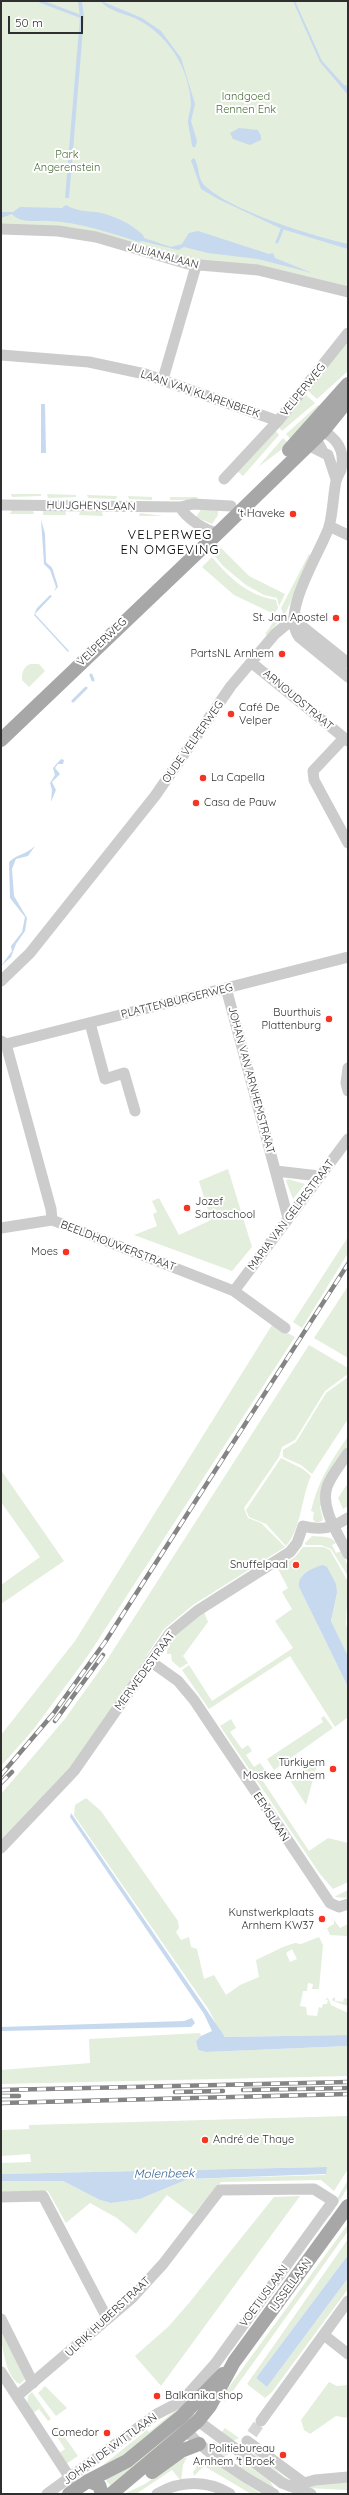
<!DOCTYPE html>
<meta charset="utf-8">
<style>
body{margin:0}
#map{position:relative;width:349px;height:2495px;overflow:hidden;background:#fff;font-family:Quicksand,sans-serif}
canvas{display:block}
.frame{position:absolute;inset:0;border:2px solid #2f2f2f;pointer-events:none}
.scale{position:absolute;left:8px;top:16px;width:75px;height:18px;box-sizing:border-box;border:2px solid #2f2f2f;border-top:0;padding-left:5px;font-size:12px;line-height:14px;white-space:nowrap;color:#2f2f2f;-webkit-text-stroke:3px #fff;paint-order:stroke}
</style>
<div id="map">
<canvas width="349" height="2495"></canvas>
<div class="frame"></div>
<div class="scale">50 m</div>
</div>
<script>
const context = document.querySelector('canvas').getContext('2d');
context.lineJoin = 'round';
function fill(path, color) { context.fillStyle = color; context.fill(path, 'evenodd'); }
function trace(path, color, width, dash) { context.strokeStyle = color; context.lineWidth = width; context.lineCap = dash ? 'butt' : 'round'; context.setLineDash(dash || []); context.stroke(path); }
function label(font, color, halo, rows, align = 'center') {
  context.font = font + ' Quicksand,sans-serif'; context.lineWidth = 4; context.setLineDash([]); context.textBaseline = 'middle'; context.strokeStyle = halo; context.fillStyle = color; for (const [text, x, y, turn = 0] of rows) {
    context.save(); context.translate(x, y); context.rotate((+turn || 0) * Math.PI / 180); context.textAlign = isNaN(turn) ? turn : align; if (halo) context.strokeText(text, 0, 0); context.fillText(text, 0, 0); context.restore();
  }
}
const green = new Path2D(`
 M1 1H348V287L193 261 75 228 1 224Z
 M348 340 347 368 348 356V371L317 399 308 391Z
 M305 394 315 403 282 431 278 426Z
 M318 405 323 409 292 441 286 434Z
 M275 430 279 435 243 476 237 471Z
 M283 438 289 444 258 467Z
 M11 494H41V496L12 497Z
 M47 494 76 495V497L48 498Z
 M87 495 117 496 116 499 88 498Z
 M128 496 152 497V500L129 499Z
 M170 497H198L196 500H170Z
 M202 508 218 509V515L212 524 196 517Z
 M12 510 33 511 34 514H10Z
 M43 511H65L66 515H43Z
 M80 512H102L103 516 79 515Z
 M140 513 163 516H139Z
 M221 548 249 576 285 594 279 606 277 598 264 595 246 585 223 566 214 555Z
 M309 554 312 558 284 616 281 608Z
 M212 557C229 578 249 596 276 600L278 608 274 614 234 595 202 567Z
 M279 614 281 619 267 635 265 634Z
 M30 664H39L45 671 29 687 22 680C22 673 23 667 30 664Z
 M228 1169 252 1247 232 1271 134 1235 157 1226 153 1214 157 1212 152 1201 159 1198 179 1235 211 1220 199 1181Z
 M288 1179 305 1184 293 1199 286 1181Z
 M348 1237V1253L302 1328 293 1322Z
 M348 1286V1358L314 1338Z
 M272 1325 295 1337 87 1657 33 1730 1 1766V1735L75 1641Z
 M309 1345 348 1368V1374L325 1391 295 1440 282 1447 279 1457 244 1508 248 1518 261 1523 285 1547 193 1605 164 1629 94 1736 71 1767 1 1843V1794L64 1720 105 1663Z
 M348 1377V1419L312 1474 301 1465 283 1457V1450L296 1442 326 1393Z
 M348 1436V1448L323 1505 320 1506 323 1520 320 1522H315L313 1519 314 1512 311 1511C319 1479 330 1463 348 1436Z
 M281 1458 303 1469 311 1476C301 1498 302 1527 286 1546L266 1524 249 1517 246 1510Z
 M1 1470 64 1561 1 1604V1585L40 1557 1 1502Z
 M348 1483V1506L343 1509 338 1498Z
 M312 1536C320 1537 331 1535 336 1543L332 1545 336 1553 342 1551 348 1567V1576L331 1549 321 1545H306L305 1543Z
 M303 1547H324L330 1550 348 1582 346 1624 348 1632V1656L331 1621 337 1593 299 1587 348 1687V1717L335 1727 290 1656 209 1709 182 1670 189 1665 212 1701 293 1648 275 1621 292 1609 282 1592 288 1588 278 1569 295 1557Z
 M204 1612 208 1622 183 1656 188 1663 180 1668 172 1661 171 1654H167C167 1635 190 1623 204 1612Z
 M324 1716 333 1728 274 1770 267 1759 323 1722 321 1718Z
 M231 1719 236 1728 230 1732 242 1749 248 1745 252 1751 246 1755 254 1767 260 1763 268 1774 261 1778 309 1851 328 1838 348 1843V1882L333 1889 320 1874 220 1726Z
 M319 1758 306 1805 290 1780Z
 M86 1798 101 1811 178 1921 179 1928 176 1932 181 1940 189 1937 191 1947 197 1949 204 1979 214 1975 226 1995 240 1985 259 1977 256 1960 283 1947 295 1943 301 1944 319 1937 323 1945 319 1989H312L313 1984 308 1983 307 1991H303L300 2006 306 2007 307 2015 317 2016 319 2007 322 2008 323 2004H327L328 2000 325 1999 328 1998 331 2005 348 2013V2035L226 2037 220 2032 209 2010 74 1815 75 1805ZM292 1949 297 1959 290 1962 286 1953Z
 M348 1890V1898L335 1897 336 1896Z
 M334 1920 340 1928 348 1924 347 1936 330 1935 327 1928 334 1924Z
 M335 1997V2001L343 2002 344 1998 348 1999V2006L333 2001 332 1999Z
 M200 2033 201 2036 196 2041 198 2050 206 2052 348 2046V2076L1 2084V2070L90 2063 89 2039Z
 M348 2116V2169L334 2191 321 2180 221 2182 193 2215 167 2195 136 2234 117 2218 90 2203 66 2223 48 2191 1 2192V2181H63L100 2200 111 2203 140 2199 188 2179 325 2175 327 2167 1 2174V2163L31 2162 30 2154 1 2156V2130L29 2129V2125Z
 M348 2180V2187L330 2216 328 2214Z
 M300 2196 161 2386 135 2356 168 2327 189 2303 274 2197Z
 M348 2224V2231L225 2402 221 2398Z
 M348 2239V2255L256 2378 267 2387 348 2278V2289L272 2392 265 2398 247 2384Z
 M1 2330 25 2379 20 2384C6 2379 1 2343 1 2330Z
 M329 2382 337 2386 348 2385V2418L336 2416 310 2434 304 2430 301 2420Z
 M45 2386 67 2408 56 2416 38 2393Z
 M32 2392 51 2419 48 2421 39 2409 33 2413 27 2405 28 2396Z
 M194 2395 137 2448 98 2469 147 2430 149 2432Z
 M57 2426 78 2456 66 2464 59 2453 65 2449 52 2429Z
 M179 2426 183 2427 112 2488 103 2476Z
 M225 2428 239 2438 233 2441 221 2433Z
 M214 2441 228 2451V2455L224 2456 211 2446Z
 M249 2453H254L290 2481 284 2479Z
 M187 2457 183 2465 181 2481 172 2470 136 2494H124L145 2484 178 2460Z
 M203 2457 211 2461 261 2494H251L204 2466 194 2476 193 2472Z
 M239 2462H243L270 2481 274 2488 238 2466Z
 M348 2482V2490L306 2488V2486Z`);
const water = new Path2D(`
 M78 1H82L84 17 69 198H65L80 17Z
 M101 1 142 18 161 31 181 58 195 104 191 121 197 141 195 148 192 146C191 138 189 130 188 122 188 116 191 110 191 103 189 70 171 39 142 22 130 14 110 13 101 1Z
 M293 1H295L322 61 344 85 348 86V95L320 62Z
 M239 128 258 130 261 136V140L250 145 233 139 230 133Z
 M194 158C200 166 197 179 205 186 232 211 312 236 348 244V249L282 229 218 199 201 189 191 160Z
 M66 205C76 211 85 211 96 212 114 215 130 223 143 235L144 238 171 247 182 244 189 233 198 231 269 254 273 253 275 258 312 273 258 259 208 253 184 247 178 250 142 241 139 242C110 233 80 222 49 221 40 220 20 224 12 214L1 218V212H13L20 207 62 208Z
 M41 404H45L46 453H41Z
 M41 519 45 534 46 562C48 565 52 566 53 570 54 575 57 582 58 587L54 591 56 587 50 570 44 564Z
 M50 595 52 596 35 614 69 651 68 652 34 615 37 608Z
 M61 759 64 760 63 764H58L55 768 60 774 52 782 56 790 51 802 52 790 50 783 55 775 53 768Z
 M35 846 28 856 16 859 12 869 14 896 27 918 25 931 16 944 11 957 1 966 12 951 11 946 22 932 25 917 10 898 9 862C17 854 25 855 35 846Z
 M323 1565 327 1567 336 1584 337 1593 331 1621 348 1656V1687L299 1587C297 1575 312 1568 323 1565Z
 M71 1813 225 2037 348 2035V2046L206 2052 198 2050 196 2041 201 2036 212 2031 204 2014 70 1817Z
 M192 2018 195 2023 191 2027 1 2031V2027L184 2021Z
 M327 2167 326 2174 188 2179 140 2199 111 2203 100 2200 63 2181H1V2174Z
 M348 2255V2278L267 2387 256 2378Z`);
const stream = new Path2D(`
 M40 1 82 17
 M277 242 283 227
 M91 675 93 680
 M73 701 86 688`);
const minorTunnel = new Path2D(`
 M252 2434 261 2421`);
const minor = new Path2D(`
 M1 229 58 231 96 237 188 264 258 270 348 292
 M1 355 89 362 145 374 278 421
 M163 379 196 266
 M314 448 328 455 336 479
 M322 450 310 428C331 431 347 446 341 470 339 474 337 477 336 481 333 496 333 512 329 527 320 553 280 613 299 637L348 677
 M224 479 278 421 348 333
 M1 505 180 507 193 504 231 506
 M180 507C187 519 206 531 218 533
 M329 526 348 535
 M293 619 348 663
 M252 663 348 741
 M344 738 313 771 314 780 348 843
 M1 981 30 953 155 796 231 686 275 634 293 619
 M226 988 288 1218
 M90 1023 105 1079 124 1073 135 1111
 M1 1041 6 1044 51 1209 52 1220 234 1291 285 1328
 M6 1044 348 957
 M348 1068 346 1083 348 1091
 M276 1171 319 1176
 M1 1228 52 1220
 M234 1291 348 1139
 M348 1453C341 1464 331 1475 327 1487 320 1509 339 1535 348 1554
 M150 1661 178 1681 194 1700 330 1903 339 1907 348 1904
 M1 1848 74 1771 170 1633 197 1611 290 1552 297 1543 303 1526C321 1531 332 1528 348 1518
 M1 2197 43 2196 107 2318
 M1 2319 33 2383
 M324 2335 348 2354
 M1 2372 74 2484
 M17 2396 132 2298 163 2264 220 2190 314 2189 333 2201 215 2364 182 2401 157 2414 47 2494
 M190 2419 198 2421 282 2483 311 2494
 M261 2421 348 2301
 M184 2424C190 2445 254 2483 274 2494
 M247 2441 304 2483 315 2480 348 2477
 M157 2494C180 2480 208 2480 230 2494`);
const major = new Path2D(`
 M289 450 348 384
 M1 740 218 533 324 430 348 400
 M152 2472 181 2451 199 2444
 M88 2481 99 2485 102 2494
 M69 2494 88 2481 127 2461 182 2416 223 2374
 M111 2494 198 2421 210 2406 234 2362 348 2206`);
const rail = new Path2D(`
 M55 1721 103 1655
 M1 1775 53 1714 105 1642 348 1264
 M1 1783 12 1772
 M1 2090 348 2082
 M243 2090 348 2088
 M175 2092 223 2091
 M1 2096H19
 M1 2103 348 2094`);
const markers = [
 [293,514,4,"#f53423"],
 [336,618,4,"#f53423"],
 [282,654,4,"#f53423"],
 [231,714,4,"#f53423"],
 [203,778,4,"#f53423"],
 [196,803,4,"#f53423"],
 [329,1019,4,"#f53423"],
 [187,1208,4,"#f53423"],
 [66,1252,4,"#f53423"],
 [296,1565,4,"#f53423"],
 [333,1769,4,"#f53423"],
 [322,1919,4,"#f53423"],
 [205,2140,4,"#f53423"],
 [157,2396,4,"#f53423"],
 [107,2433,4,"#f53423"],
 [283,2455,4,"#f53423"]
];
const parkNames = [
 ["landgoed",246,97],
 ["Rennen Enk",246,110],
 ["Park",67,155],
 ["Angerenstein",67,168]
];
const streetNames = [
 ["JULIANALAAN",163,256,15],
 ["VELPERWEG",303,390,-51],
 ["LAAN VAN KLARENBEEK",200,394,19],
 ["HUIJGHENSLAAN",91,506,1],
 ["VELPERWEG",102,642,-44],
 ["ARNOUDSTRAAT",298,700,40],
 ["OUDE VELPERWEG",193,742,-55],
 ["PLATTENBURGERWEG",177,1001,-14],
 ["JOHAN VAN ARNHEMSTRAAT",251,1080,75],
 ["MARIA VAN GELRESTRAAT",291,1215,-53],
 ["BEELDHOUWERSTRAAT",118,1246,21],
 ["MERWEDESTRAAT",145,1671,-54],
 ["EEMSLAAN",271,1817,57],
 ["IJSSELLAAN",291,2285,-54],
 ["VOETIUSLAAN",264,2296,-54],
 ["ULRIK HUBERSTRAAT",108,2317,-43],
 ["JOHAN DE WITTLAAN",110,2449,-36]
];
const poiNames = [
 ["'t Haveke",285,514],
 ["St. Jan Apostel",328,618],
 ["PartsNL Arnhem",274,654],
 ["Café De",239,708,"left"],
 ["Velper",239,721,"left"],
 ["La Capella",211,778,"left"],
 ["Casa de Pauw",204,803,"left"],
 ["Buurthuis",321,1013],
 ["Plattenburg",321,1026],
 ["Jozef",195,1202,"left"],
 ["Sartoschool",195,1215,"left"],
 ["Moes",58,1252],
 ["Snuffelpaal",288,1565],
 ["Türkiyem",325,1763],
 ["Moskee Arnhem",325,1776],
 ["Kunstwerkplaats",314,1913],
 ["Arnhem KW37",314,1926],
 ["André de Thaye",213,2140,"left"],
 ["Balkanika shop",165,2396,"left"],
 ["Comedor",99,2433],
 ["Politiebureau",275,2449],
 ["Arnhem 't Broek",275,2462]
];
const waterNames = [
 ["Molenbeek",164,2174,-1]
];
const quarterNames = [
 ["VELPERWEG",170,535],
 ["EN OMGEVING",170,550]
];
fill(green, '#e3eedc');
fill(water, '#c6d9ef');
trace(stream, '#c6d9ef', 3);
trace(minorTunnel, '#d5d5d5', 11, [11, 5.5]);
trace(minor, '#ccc', 11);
trace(major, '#a7a7a7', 14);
trace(rail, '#848484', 4.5);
trace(rail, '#fff', 3, [9]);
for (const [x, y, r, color] of markers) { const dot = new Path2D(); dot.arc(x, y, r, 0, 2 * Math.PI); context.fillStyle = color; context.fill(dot); trace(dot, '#fff', 1.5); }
label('11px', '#496f38', '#fff', parkNames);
label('11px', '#2f2f2f', '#fff', streetNames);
label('11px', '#2f2f2f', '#fff', poiNames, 'right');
label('italic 12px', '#356399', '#fff', waterNames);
context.letterSpacing = '1px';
label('13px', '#000', '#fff', quarterNames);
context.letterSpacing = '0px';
</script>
